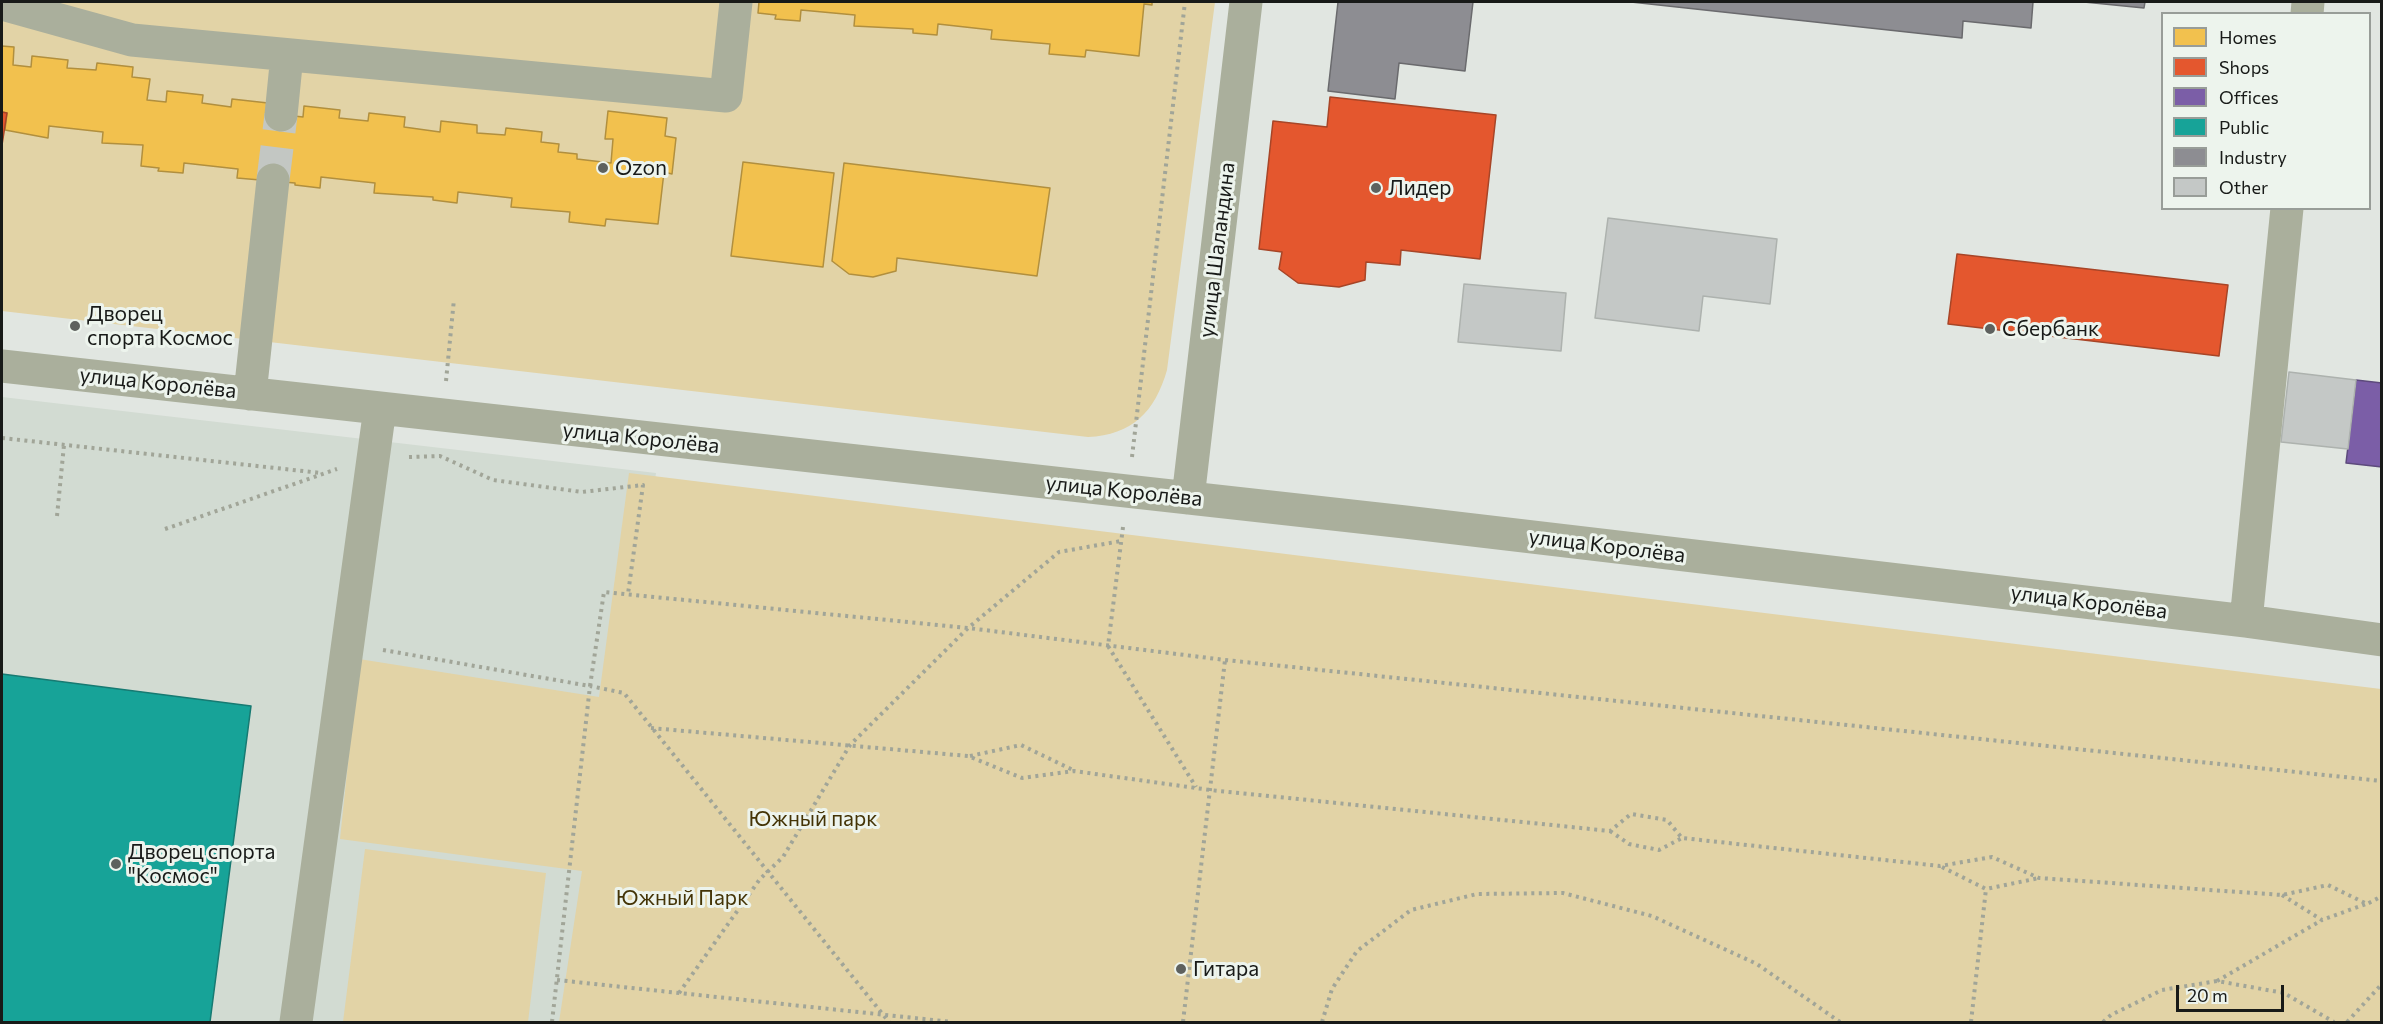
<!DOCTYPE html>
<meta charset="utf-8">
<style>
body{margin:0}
#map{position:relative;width:2383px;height:1024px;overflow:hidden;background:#e1e6e1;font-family:Commissioner,sans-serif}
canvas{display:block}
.frame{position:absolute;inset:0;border:3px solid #181a18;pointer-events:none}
.legend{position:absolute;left:2161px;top:12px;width:210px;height:198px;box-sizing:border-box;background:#edf4ed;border:2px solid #989d98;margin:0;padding:8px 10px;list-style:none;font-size:18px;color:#181a18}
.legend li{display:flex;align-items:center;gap:12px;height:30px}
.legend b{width:30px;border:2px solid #989d98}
.scale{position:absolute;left:2176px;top:985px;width:108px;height:27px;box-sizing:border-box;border:3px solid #181a18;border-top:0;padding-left:8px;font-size:18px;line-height:21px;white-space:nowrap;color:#181a18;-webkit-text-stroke:4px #edf4ed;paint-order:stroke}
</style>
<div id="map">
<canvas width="2383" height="1024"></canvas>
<div class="frame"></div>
<ul class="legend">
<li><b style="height:16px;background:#f2c14e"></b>Homes</li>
<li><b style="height:16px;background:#e4572e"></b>Shops</li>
<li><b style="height:16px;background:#7b5ea7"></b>Offices</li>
<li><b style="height:16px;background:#17a398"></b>Public</li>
<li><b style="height:16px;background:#8d8d92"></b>Industry</li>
<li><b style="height:16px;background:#c4c8c6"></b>Other</li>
</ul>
<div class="scale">20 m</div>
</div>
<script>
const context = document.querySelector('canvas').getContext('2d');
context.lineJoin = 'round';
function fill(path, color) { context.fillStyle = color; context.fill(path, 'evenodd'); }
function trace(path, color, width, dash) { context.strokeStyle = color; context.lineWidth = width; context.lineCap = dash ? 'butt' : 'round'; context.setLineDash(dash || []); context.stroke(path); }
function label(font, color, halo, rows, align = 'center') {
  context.font = font + ' Commissioner,sans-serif'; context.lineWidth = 6; context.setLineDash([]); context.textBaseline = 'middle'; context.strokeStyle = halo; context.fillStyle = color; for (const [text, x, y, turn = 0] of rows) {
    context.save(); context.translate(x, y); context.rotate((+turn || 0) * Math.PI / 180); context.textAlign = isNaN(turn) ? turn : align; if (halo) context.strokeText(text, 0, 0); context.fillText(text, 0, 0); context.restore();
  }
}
const built = new Path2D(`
 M2 397 656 473 572 1022H2Z`);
const green = new Path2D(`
 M2 2H1215L1167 370C1155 412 1132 435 1088 437L2 311Z
 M629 473 2381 689V1022H559L582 871 340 839 359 659 599 697Z
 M365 849 546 873 528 1022H343Z`);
const homes = new Path2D(`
 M759 2H1152V5L1144 4 1139 56 1086 50 1085 57 1049 54 1050 44 991 39 992 30 938 24 937 35 913 33V29L854 26 855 15 801 10 800 21 775 19 776 15 758 13Z
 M2 46 14 47 13 65 31 67 32 56 68 60 67 68 96 70 97 63 133 67 132 77 150 79 147 100 166 102 167 91 203 95 202 103 231 107 232 99 268 103 267 113 303 117 304 106 340 110 339 118 368 121 369 113 405 117 404 127 440 132 441 121 477 125V133L505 135 506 128 542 132 541 142 559 144 558 152 577 154V159L611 163 613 139H605L608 111 667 118 665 136 676 138 672 174 664 172 658 224 606 219 605 226 569 222 570 212 511 207 512 198 458 192 457 203 433 200V197L374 193 375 183 321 177 320 188 295 185V183L237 178 238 169 184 163 183 173 158 171 159 168 141 166 143 145 102 143 103 132 49 126 48 138 5 130 7 113 2 112Z
 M743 162 834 173 823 267 731 256Z
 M844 163 1050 188 1037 276 897 258 896 271 873 277 849 274 832 261Z`);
const shops = new Path2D(`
 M1330 97 1496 115 1480 259 1401 250 1400 265 1366 262 1365 280 1339 287 1298 283 1279 269 1282 252 1259 249 1273 121 1327 127Z
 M2 112 7 113 2 145Z
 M1957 254 2228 285 2219 356 1948 324Z`);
const offices = new Path2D(`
 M2356 380 2382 383V467L2346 463Z`);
const public = new Path2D(`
 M2 674 251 706 210 1022H2Z`);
const industry = new Path2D(`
 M1338 2H1473L1465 71 1399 63 1395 99 1328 91Z
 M1631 2H2033L2031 28 1963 21 1962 38Z
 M2084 2H2145L2144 8Z`);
const building = new Path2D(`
 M1608 218 1777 239 1770 304 1703 296 1699 331 1595 318Z
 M1464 284 1566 293 1561 351 1458 342Z
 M2289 372 2356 380 2348 449 2281 442Z`);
const minorTunnel = new Path2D(`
 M273 180 281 115`);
const path = new Path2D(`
 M446 381 454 299
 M2 438 321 473
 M409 457 440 456 493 480 582 492 643 485 628 594
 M1132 457 1185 2
 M57 516 64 445
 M1123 527 1108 646 1196 787
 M165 529 337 469
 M383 650 590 686 604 592 968 628 1225 660 2382 781
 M651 728 968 756 1022 778 1074 771 1210 790 1610 831 1631 814 1667 820 1682 838 1940 866 1992 857 2039 878 2282 895 2328 885 2367 904 2382 896
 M970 756 1021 745 1073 770
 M1610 831 1629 844 1659 850 1682 838
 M1942 867 1986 889 2039 878
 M2282 895 2322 920 2366 904
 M557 980 952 1022
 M2217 981 2322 920
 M679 993 760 879 783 857 850 745 968 628 1059 552 1121 541
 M552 1022 590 686 624 693 889 1022
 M1183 1022 1225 660
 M1322 1022 1332 989 1357 951 1411 910 1477 894 1563 893 1652 916 1757 964 1840 1022
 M1971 1022 1986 889
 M2103 1022 2111 1015 2162 990 2217 981 2284 993 2334 1022
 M2347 1022 2382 984`);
const minor = new Path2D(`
 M2 4 132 40 726 96 736 2
 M2307 14 2308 2
 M281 115 287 55
 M2 366 1405 522 2246 621 2382 640
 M250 394 273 180
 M1188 498 1246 2
 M2246 621 2287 208
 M296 1022 380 408`);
const markers = [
 [603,168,6,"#5e615e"],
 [1376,188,6,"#5e615e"],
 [75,326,6,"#5e615e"],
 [1990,329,6,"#5e615e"],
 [116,864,6,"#5e615e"],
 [1181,969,6,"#5e615e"]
];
const poiNames = [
 ["Ozon",615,168],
 ["Лидер",1388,188],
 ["Дворец",87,314],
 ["спорта Космос",87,338],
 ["Сбербанк",2002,329],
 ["Дворец спорта",128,852],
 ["\"Космос\"",128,876],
 ["Гитара",1193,969]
];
const streetNames = [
 ["улица Шаландина",1217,250,-83],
 ["улица Королёва",158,383,6],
 ["улица Королёва",641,438,6],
 ["улица Королёва",1124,491,6],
 ["улица Королёва",1607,546,7],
 ["улица Королёва",2089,602,7]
];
const parkNames = [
 ["Южный парк",813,819],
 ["Южный Парк",682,898]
];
fill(built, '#d2dbd2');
fill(green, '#e2d3a6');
fill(homes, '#f2c14e');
trace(homes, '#b18f3e', 1.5);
fill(shops, '#e4572e');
trace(shops, '#a74527', 1.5);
fill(offices, '#7b5ea7');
trace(offices, '#5d4a7c', 1.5);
fill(public, '#17a398');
trace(public, '#177a72', 1.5);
fill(industry, '#8d8d92');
trace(industry, '#6a6a6d', 1.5);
fill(building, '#c4c8c6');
trace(building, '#adb2ae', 1.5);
trace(minorTunnel, '#c3c7c3', 33, [33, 16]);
trace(path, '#a1a598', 4, [3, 4.5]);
trace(minor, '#aaaf9c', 33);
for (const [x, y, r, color] of markers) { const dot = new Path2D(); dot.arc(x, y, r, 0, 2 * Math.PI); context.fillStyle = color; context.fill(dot); trace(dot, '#edf4ed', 2); }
label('21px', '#181a18', '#edf4ed', poiNames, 'left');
label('21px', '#181a18', '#edf4ed', streetNames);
label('21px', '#443406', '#edf4ed', parkNames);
</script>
